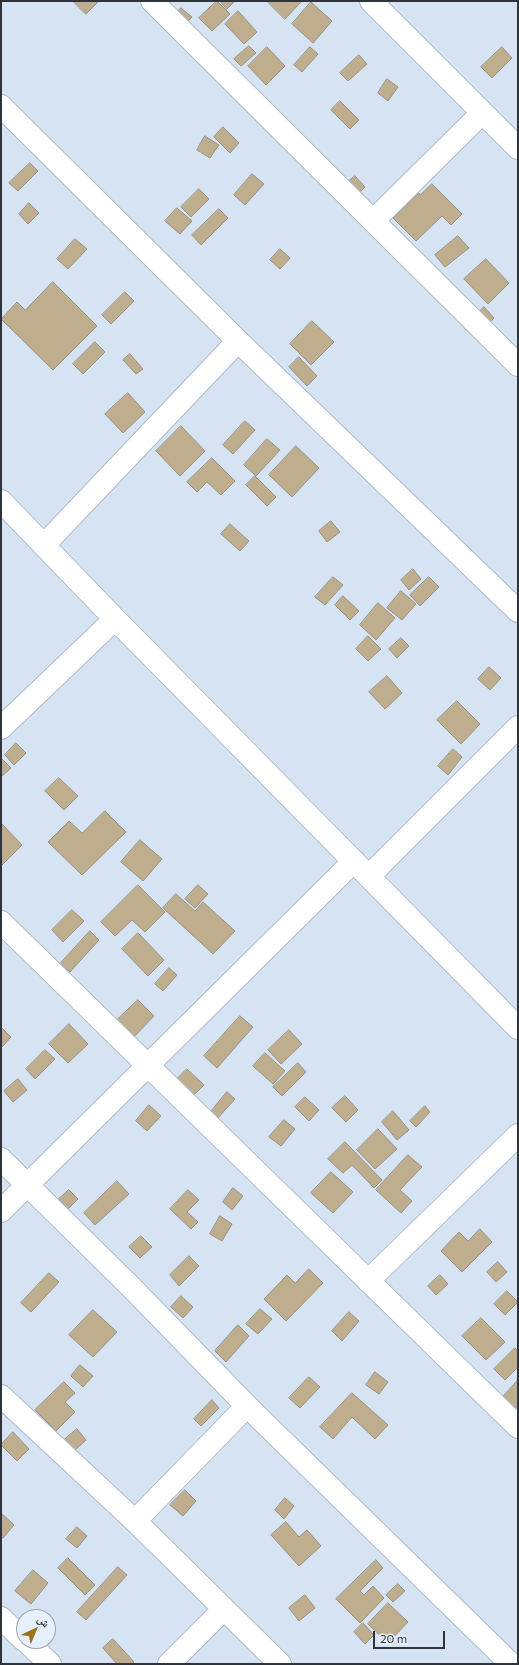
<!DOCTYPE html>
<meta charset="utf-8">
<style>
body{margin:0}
#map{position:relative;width:519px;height:1665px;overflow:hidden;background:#d6e3f2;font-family:Commissioner,"Noto Naskh Arabic",sans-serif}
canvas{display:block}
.frame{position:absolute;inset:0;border:2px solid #2f343a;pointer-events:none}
.north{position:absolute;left:16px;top:1609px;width:40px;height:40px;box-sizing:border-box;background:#e6f0fc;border:1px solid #9da5ae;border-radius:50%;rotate:44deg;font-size:11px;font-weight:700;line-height:16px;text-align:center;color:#2f343a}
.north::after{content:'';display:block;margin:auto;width:14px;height:18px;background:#98721d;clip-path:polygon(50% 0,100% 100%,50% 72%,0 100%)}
.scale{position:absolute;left:373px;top:1631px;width:72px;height:18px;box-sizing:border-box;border:2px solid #2f343a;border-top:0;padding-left:5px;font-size:12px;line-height:14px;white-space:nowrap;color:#2f343a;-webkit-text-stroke:3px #e6f0fc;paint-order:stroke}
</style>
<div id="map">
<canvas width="519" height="1665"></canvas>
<div class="frame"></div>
<div class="north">ش</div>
<div class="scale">20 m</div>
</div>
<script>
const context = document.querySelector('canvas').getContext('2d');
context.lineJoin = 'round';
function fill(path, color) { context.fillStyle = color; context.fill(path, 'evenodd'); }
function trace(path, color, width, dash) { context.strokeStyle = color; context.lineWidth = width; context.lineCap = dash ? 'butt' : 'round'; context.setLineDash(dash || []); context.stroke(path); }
const building = new Path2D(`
 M73 1H99L86 14Z
 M217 1 230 14 212 31 199 18Z
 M220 1H235L227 9Z
 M267 1H302L285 19Z
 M311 2 332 21 313 43 292 24Z
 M181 8 192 17 182 28 171 20Z
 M238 11 257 32 244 44 225 24Z
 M249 46 256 53 241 66 234 59Z
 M267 47 285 66 266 85 248 66Z
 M310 47 318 54 302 72 294 65Z
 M502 47 512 58 492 78 481 67Z
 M359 55 367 64 348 81 340 73Z
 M387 79 398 87 388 101 378 93Z
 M340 101 359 120 350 129 331 110Z
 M223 127 239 143 230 153 214 137Z
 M205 136 219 145 210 158 197 150Z
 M30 163 38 171 18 191 9 183Z
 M252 174 264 184 245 205 234 195Z
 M355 176 365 187 354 198 342 187Z
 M432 184 462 214 451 225 442 216 416 241 393 218 419 193 420 195Z
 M199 189 209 199 191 217 181 207Z
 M29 203 39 213 28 224 19 214Z
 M177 208 192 221 180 234 165 221Z
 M219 209 228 218 201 245 192 235Z
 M458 236 469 248 445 267 435 255Z
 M75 239 87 249 68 269 57 259Z
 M280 249 290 258 280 269 270 260Z
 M486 259 509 283 488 304 464 279Z
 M53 282 97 326 53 370 1 319 17 302 25 310Z
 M125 292 134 301 111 324 102 315Z
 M484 307 494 318 475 338 464 328Z
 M312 321 334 342 311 365 290 344Z
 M95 342 105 352 83 374 73 364Z
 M130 354 143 369 136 374 123 360Z
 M299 357 317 376 307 386 289 367Z
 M128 393 145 412 123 433 105 414Z
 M245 421 255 430 233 454 223 445Z
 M181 426 205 451 180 476 156 451Z
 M267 439 280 450 256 476 244 465Z
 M296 446 319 468 292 497 269 475Z
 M212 458 235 481 221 495 207 482 197 492 187 482Z
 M255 476 276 497 267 506 246 485Z
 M331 521 340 532 327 542 319 531Z
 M230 524 249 541 240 551 221 534Z
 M413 569 421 579 409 590 401 580Z
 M333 577 343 585 325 605 315 597Z
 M429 577 439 587 420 606 410 595Z
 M401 591 416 604 402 620 387 608Z
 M343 596 359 611 350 620 335 605Z
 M378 603 395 618 376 640 360 625Z
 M368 636 381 649 368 661 356 649Z
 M401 638 409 646 397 658 389 649Z
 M489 667 501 678 490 690 478 679Z
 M387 676 402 693 385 709 369 692Z
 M457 701 480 724 461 744 437 720Z
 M16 743 26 753 14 765 5 755Z
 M453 749 462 757 448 775 438 766Z
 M2 759 11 768 1 777V760Z
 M59 778 78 796 64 810 45 791Z
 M105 811 126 832 82 875 48 842 69 821 82 833Z
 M1 823 22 845 1 866Z
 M140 840 162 859 143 881 121 862Z
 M138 885 165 912 145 932 132 920 115 936 101 922Z
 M198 885 208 894 195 908 185 899Z
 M176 894 195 911 203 902 235 931 213 954 163 908Z
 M72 910 84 921 63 942 52 930Z
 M90 931 99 940 70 972 60 964Z
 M138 933 164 960 148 976 122 949Z
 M169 968 177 975 163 991 155 984Z
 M138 1000 154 1016 132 1039 115 1022Z
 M240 1016 253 1027 217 1068 204 1056Z
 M69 1024 88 1044 68 1063 49 1044Z
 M1 1027 11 1037 2 1047 1 1046Z
 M289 1030 302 1044 281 1064 268 1050Z
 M45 1050 55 1059 35 1079 26 1069Z
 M265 1053 285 1071 273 1084 253 1066Z
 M298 1063 306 1072 282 1096 273 1087Z
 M187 1069 204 1085 192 1097 176 1080Z
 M18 1079 27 1090 13 1102 4 1091Z
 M227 1092 235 1099 216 1120 209 1114Z
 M345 1096 358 1110 346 1122 332 1108Z
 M305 1097 319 1110 309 1121 295 1107Z
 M149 1105 161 1116 147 1131 136 1121Z
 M425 1106 430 1112 416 1127 410 1121Z
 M393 1111 409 1130 397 1140 382 1122Z
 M284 1120 295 1129 281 1146 269 1137Z
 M378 1129 397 1149 375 1169 357 1150Z
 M345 1142 382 1180 374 1188 352 1165 343 1173 328 1159Z
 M408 1155 422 1167 400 1190 412 1201 401 1213 376 1190Z
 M331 1172 353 1192 333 1213 311 1193Z
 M117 1181 129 1194 95 1225 84 1213Z
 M233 1188 243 1196 232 1210 223 1202Z
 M69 1190 78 1199 68 1209 59 1199Z
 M188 1190 199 1200 187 1212 198 1222 191 1229 170 1209Z
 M220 1216 232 1224 222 1241 210 1234Z
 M480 1229 492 1242 462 1272 441 1251 459 1232 468 1241Z
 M141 1236 152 1247 140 1258 129 1247Z
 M189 1256 199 1266 179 1286 170 1275Z
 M498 1262 507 1272 496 1282 487 1272Z
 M309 1269 323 1283 286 1321 264 1299 287 1275 295 1283Z
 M49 1273 59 1282 31 1312 21 1303Z
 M440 1275 448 1284 436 1295 428 1286Z
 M507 1291 518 1302 505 1315 494 1304Z
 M181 1296 193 1307 183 1318 171 1307Z
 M260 1309 272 1319 258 1334 246 1324Z
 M93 1310 117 1332 93 1357 69 1335Z
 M349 1312 359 1321 342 1341 332 1331Z
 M481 1318 505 1342 486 1360 462 1336Z
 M238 1325 249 1336 226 1362 215 1351Z
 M515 1348 518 1351V1367L505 1380 494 1369Z
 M80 1365 93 1376 83 1387 71 1376Z
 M375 1372 388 1382 379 1394 366 1385Z
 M309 1377 320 1387 300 1408 289 1398Z
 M518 1380V1405L514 1410 501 1399Z
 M64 1382 75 1393 65 1402 75 1412 56 1431 35 1410Z
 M352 1393 388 1425 375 1439 352 1417 333 1439 320 1427Z
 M212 1400 219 1408 201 1426 194 1419Z
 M77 1429 86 1440 73 1452 63 1441Z
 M13 1432 29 1449 17 1461 1 1445Z
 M185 1490 196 1501 183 1516 170 1505Z
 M285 1498 294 1506 284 1519 275 1510Z
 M1 1513 14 1525 3 1538 1 1537Z
 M286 1522 299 1537 307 1530 321 1546 299 1566 271 1535Z
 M77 1527 87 1536 77 1548 66 1539Z
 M68 1558 95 1585 85 1595 58 1568Z
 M376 1560 383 1568 360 1591 364 1595 373 1586 384 1598 360 1623 336 1599Z
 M118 1567 127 1575 86 1620 77 1612Z
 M33 1570 48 1583 31 1604 15 1591Z
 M398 1584 405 1591 393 1602 386 1595Z
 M305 1595 315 1608 299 1621 289 1608Z
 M388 1603 408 1622 388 1643 368 1624Z
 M363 1623 374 1635 365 1644 354 1632Z
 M113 1639 134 1662 132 1664H117L103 1648Z`);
const minor = new Path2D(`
 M152 1 518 365
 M371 1 518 148
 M1 106 238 341 518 611
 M373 221 482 113
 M1 501 115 619 518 1028
 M44 545 238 341
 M1 728 115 619
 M369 876 518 727
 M1 922 518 1427
 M1 1159 131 1287 247 1406 511 1664
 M1 1211 354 861
 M368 1281 518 1135
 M1 1396 135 1521 280 1664
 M135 1521 247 1406
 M1 1618 24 1640
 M26 1641 50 1664
 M169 1664 224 1609`);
fill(building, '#bfae8e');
trace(building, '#988f80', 1);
trace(minor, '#aebbc9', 24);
trace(minor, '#fff', 22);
</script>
